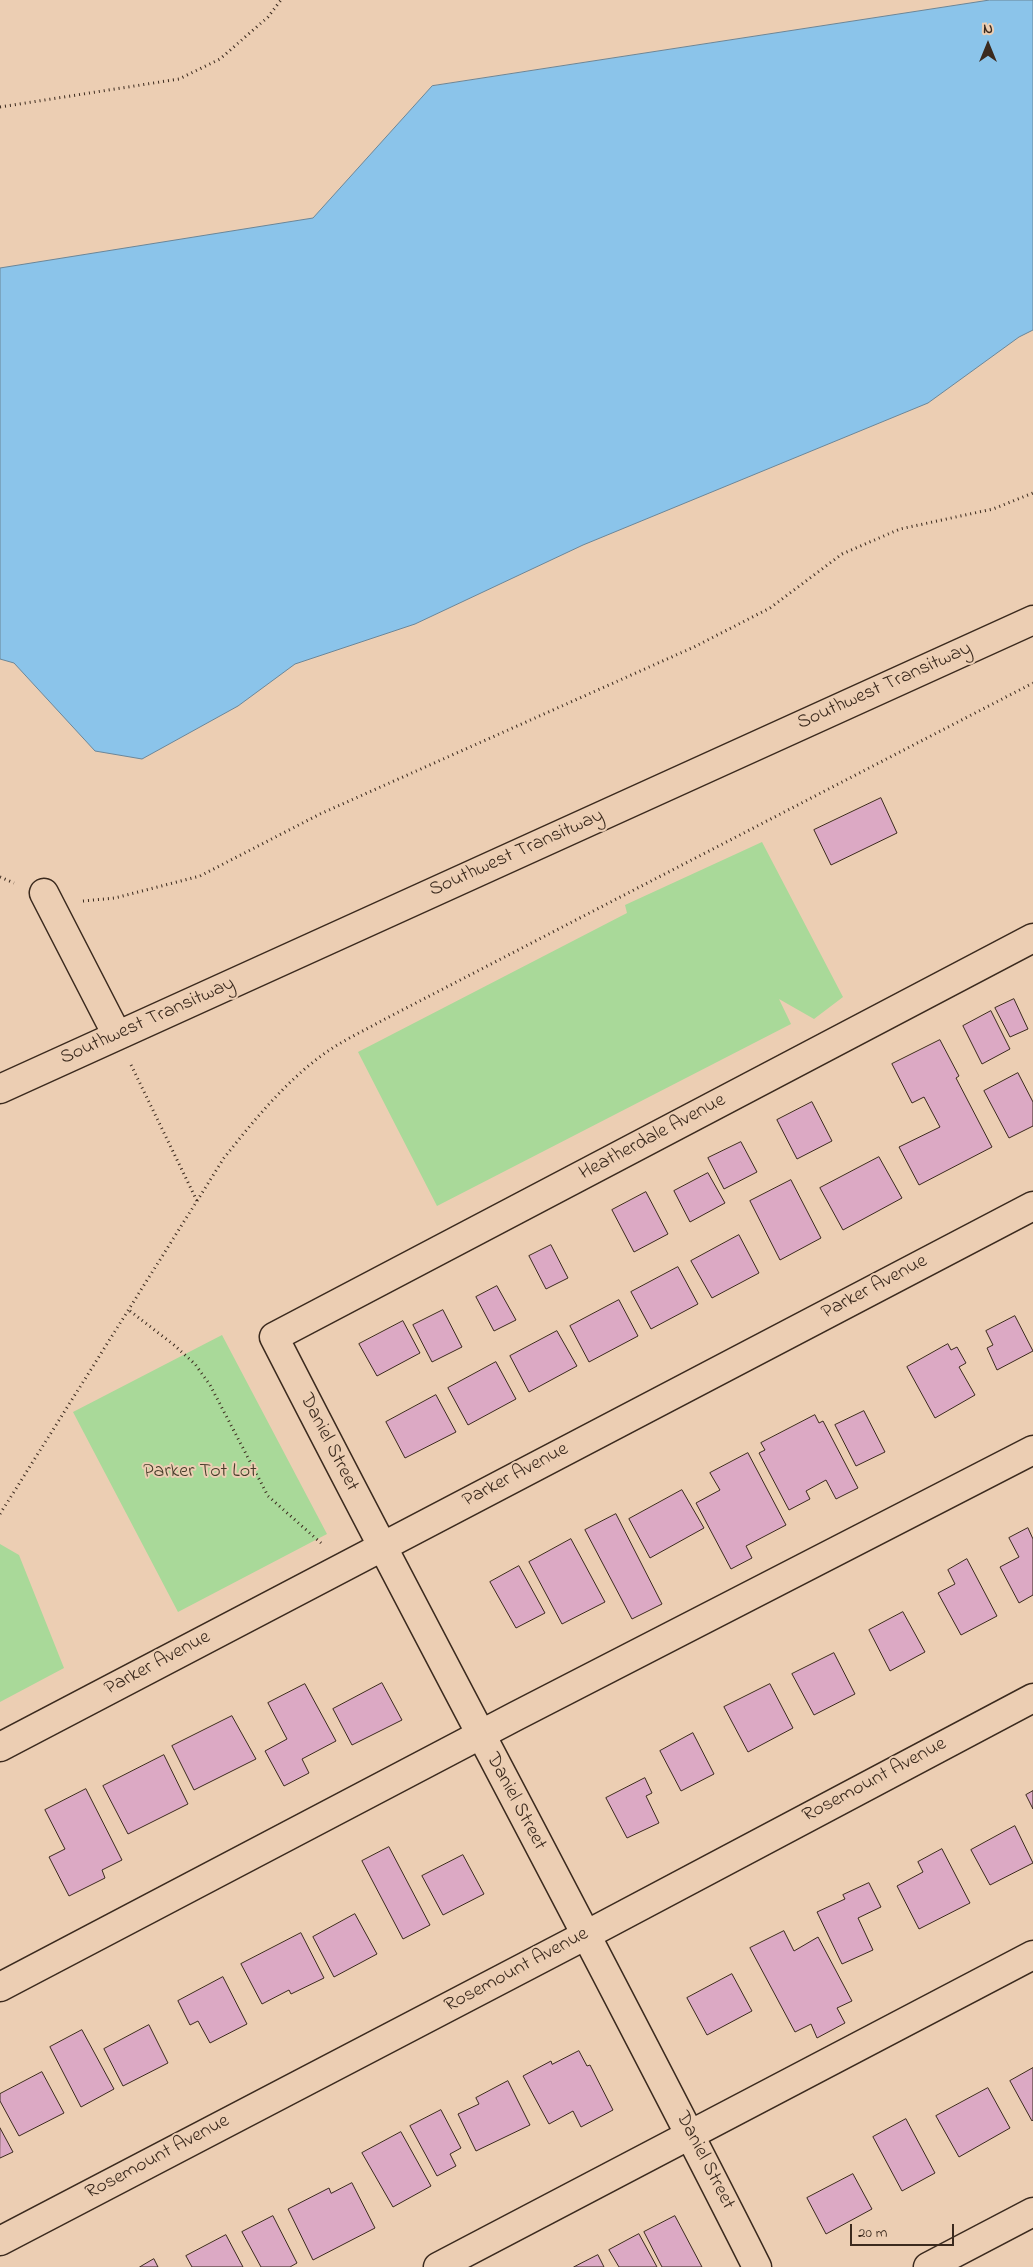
<!DOCTYPE html>
<style>
body{margin:0}
#map{position:relative;width:1033px;height:2267px;overflow:hidden;background:#ecceb3;font-family:"Indie Flower",sans-serif}
canvas{display:block}
.north{position:absolute;left:963px;top:20px;width:50px;height:50px;-webkit-text-stroke:4px #ecceb3;paint-order:stroke;rotate:0deg;font-size:14px;font-weight:700;line-height:20px;text-align:center;color:#3b2a1e}
.north::after{content:'';display:block;margin:auto;width:18px;height:22px;background:#3b2a1e;clip-path:polygon(50% 0,100% 100%,50% 72%,0 100%)}
.scale{position:absolute;left:850px;top:2224px;width:104px;height:22px;box-sizing:border-box;border:2px solid #3b2a1e;border-top:0;padding-left:6px;font-size:15px;line-height:18px;white-space:nowrap;color:#3b2a1e;-webkit-text-stroke:4px #ecceb3;paint-order:stroke}
</style>
<div id="map">
<canvas width="1033" height="2267"></canvas>
<div class="north">N</div>
<div class="scale">20 m</div>
</div>
<script>
const context = document.querySelector('canvas').getContext('2d');
context.lineJoin = 'round';
function fill(path, color) { context.fillStyle = color; context.fill(path, 'evenodd'); }
function trace(path, color, width, dash) { context.strokeStyle = color; context.lineWidth = width; context.lineCap = dash ? 'butt' : 'round'; context.setLineDash(dash || []); context.stroke(path); }
function label(font, color, halo, rows, align = 'center') {
  context.font = font + ' "Indie Flower",sans-serif'; context.lineWidth = 4; context.setLineDash([]); context.textBaseline = 'middle'; context.strokeStyle = halo; context.fillStyle = color; for (const [text, x, y, turn = 0] of rows) {
    context.save(); context.translate(x, y); context.rotate((+turn || 0) * Math.PI / 180); context.textAlign = isNaN(turn) ? turn : align; if (halo) context.strokeText(text, 0, 0); context.fillText(text, 0, 0); context.restore();
  }
}
const green = new Path2D(`
 M762 842 843 997 814 1019 779 999 791 1024 437 1206 358 1052 627 913 625 905Z
 M222 1335 327 1534 178 1612 73 1412Z
 M0 1544 19 1555 64 1668 0 1702Z`);
const water = new Path2D(`
 M990 0H1033V330L1019 337 928 403 583 545 415 624 295 664 238 706 142 759 95 751 14 663 0 659V268L313 218 432 86Z`);
const building = new Path2D(`
 M881 798 897 833 831 865 814 830Z
 M1014 999 1028 1029 1010 1037 995 1008Z
 M991 1011 1010 1049 982 1064 963 1026Z
 M940 1040 959 1076 956 1078 992 1147 919 1185 899 1147 940 1127 924 1097 912 1103 892 1064Z
 M1018 1073 1033 1102V1126L1009 1138 984 1091Z
 M812 1102 832 1141 797 1159 777 1120Z
 M741 1142 757 1172 724 1189 708 1158Z
 M879 1157 902 1198 843 1230 820 1188Z
 M708 1173 725 1203 690 1222 674 1191Z
 M791 1180 821 1238 780 1260 750 1201Z
 M646 1192 668 1234 634 1252 612 1210Z
 M739 1235 759 1273 712 1298 691 1261Z
 M551 1245 568 1278 546 1289 529 1256Z
 M678 1267 698 1304 651 1329 631 1292Z
 M497 1286 516 1320 494 1331 476 1297Z
 M619 1300 638 1336 589 1362 570 1326Z
 M443 1310 462 1347 432 1362 413 1325Z
 M1015 1316 1033 1351 997 1370 987 1348 993 1345 986 1331Z
 M403 1321 420 1353 377 1376 359 1344Z
 M557 1331 577 1366 529 1392 510 1356Z
 M948 1344 951 1350 957 1347 966 1363 959 1367 975 1395 935 1418 907 1367Z
 M496 1362 516 1399 468 1425 448 1388Z
 M436 1395 456 1432 405 1458 386 1422Z
 M864 1411 885 1452 856 1466 835 1425Z
 M815 1415 819 1423 823 1421 858 1488 836 1499 826 1480 806 1491 810 1499 789 1510 759 1453 765 1450 761 1443Z
 M748 1453 786 1525 746 1546 752 1558 731 1569 696 1503 720 1490 710 1473Z
 M682 1490 704 1528 650 1558 629 1519Z
 M616 1514 662 1604 632 1619 585 1530Z
 M1028 1528 1033 1539V1595L1019 1603 1000 1567 1019 1557 1009 1538Z
 M571 1539 605 1602 562 1624 529 1562Z
 M967 1559 997 1616 961 1635 938 1593 955 1584 948 1570Z
 M519 1566 545 1613 516 1628 490 1582Z
 M903 1612 925 1652 890 1671 869 1630Z
 M834 1653 855 1694 814 1715 792 1674Z
 M382 1683 402 1720 352 1745 333 1709Z
 M305 1684 336 1741 302 1759 309 1773 284 1786 265 1751 287 1739 268 1703Z
 M770 1684 793 1728 748 1752 724 1707Z
 M232 1716 256 1759 194 1790 172 1746Z
 M693 1733 714 1774 681 1791 660 1751Z
 M164 1755 188 1804 128 1834 103 1786Z
 M645 1778 652 1793 646 1796 659 1823 627 1838 606 1798Z
 M86 1789 122 1860 102 1870 105 1878 69 1896 49 1857 65 1849 45 1810Z
 M1033 1791V1809L1026 1795Z
 M1015 1826 1033 1863 990 1885 971 1850Z
 M389 1847 430 1925 403 1939 362 1861Z
 M942 1849 970 1903 919 1929 897 1886 923 1872 918 1862Z
 M463 1855 484 1894 443 1915 422 1876Z
 M869 1883 881 1907 858 1918 873 1950 842 1964 817 1912 845 1899 843 1895Z
 M355 1914 377 1954 334 1977 313 1937Z
 M784 1931 794 1951 818 1937 852 2001 837 2008 845 2023 817 2038 811 2024 795 2032 750 1948Z
 M301 1933 324 1978 291 1994 289 1990 262 2004 241 1964Z
 M732 1974 752 2011 707 2035 687 1998Z
 M223 1977 247 2024 210 2043 198 2021 190 2025 178 2001Z
 M149 2025 168 2063 123 2086 104 2049Z
 M82 2030 114 2089 81 2107 50 2047Z
 M579 2051 587 2066 590 2065 613 2110 581 2127 573 2111 549 2124 523 2076 551 2061 552 2064Z
 M1033 2068V2120L1032 2121 1010 2081Z
 M42 2072 64 2113 19 2136 0 2101V2094Z
 M508 2081 530 2125 476 2151 458 2114 479 2104 476 2098Z
 M988 2088 1010 2128 959 2157 936 2116Z
 M441 2110 461 2148 450 2154 456 2166 437 2176 410 2126Z
 M906 2119 935 2173 902 2191 873 2137Z
 M0 2128 13 2152 0 2158Z
 M401 2132 431 2186 393 2207 362 2153Z
 M853 2174 872 2209 826 2234 807 2198Z
 M352 2183 375 2228 313 2260 288 2209 329 2188 331 2193Z
 M273 2216 297 2263 290 2267H261L242 2232Z
 M675 2216 702 2267H662L644 2232Z
 M639 2234 657 2267H619L609 2250Z
 M226 2235 243 2267H192L186 2256Z
 M598 2255 604 2267H574Z
 M154 2259 158 2267H140Z`);
const path = new Path2D(`
 M0 107 179 79 220 59 268 17 281 0
 M0 877 14 883
 M83 901 115 898 200 876 320 814 694 647 770 608 842 554 900 529 993 509 1033 493
 M131 1065 197 1201
 M130 1311 174 1345 195 1364 210 1385 268 1496 321 1543
 M0 1514 224 1158C255 1119 289 1077 331 1049 348 1038 367 1029 385 1019L1033 683`);
const minor = new Path2D(`
 M44 893 117 1035
 M0 1089 1033 620
 M0 1747 1033 1206
 M0 1987 516 1716 1033 1450
 M0 2241 586 1935 1033 1698
 M438 2267 1033 1955
 M757 2267C600 1955 433 1648 274 1337L1033 938
 M928 2267 1033 2212`);
const streetNames = [
 ["Southwest Transitway",885,687,-24],
 ["Southwest Transitway",517,854,-24],
 ["Southwest Transitway",148,1022,-24],
 ["Heatherdale Avenue",653,1138,-28],
 ["Parker Avenue",875,1288,-28],
 ["Daniel Street",328,1443,63],
 ["Parker Avenue",516,1476,-28],
 ["Parker Avenue",158,1664,-28],
 ["Rosemount Avenue",875,1781,-28],
 ["Daniel Street",515,1802,62],
 ["Rosemount Avenue",517,1971,-28],
 ["Rosemount Avenue",158,2158,-28],
 ["Daniel Street",704,2161,63]
];
const parkNames = [
 ["Parker Tot Lot",200,1473]
];
fill(green, '#a9d999');
fill(water, '#8bc4ea');
trace(water, '#6b8698', 1);
fill(building, '#dca9c4');
trace(building, '#3b2a1e', 1);
trace(minor, '#3b2a1e', 31);
trace(path, '#3b2a1e', 3, [1, 4]);
trace(minor, '#ecceb3', 28);
label('20px', '#3b2a1e', '#ecceb3', streetNames);
label('20px', '#463c2a', '#ecceb3', parkNames);
</script>
